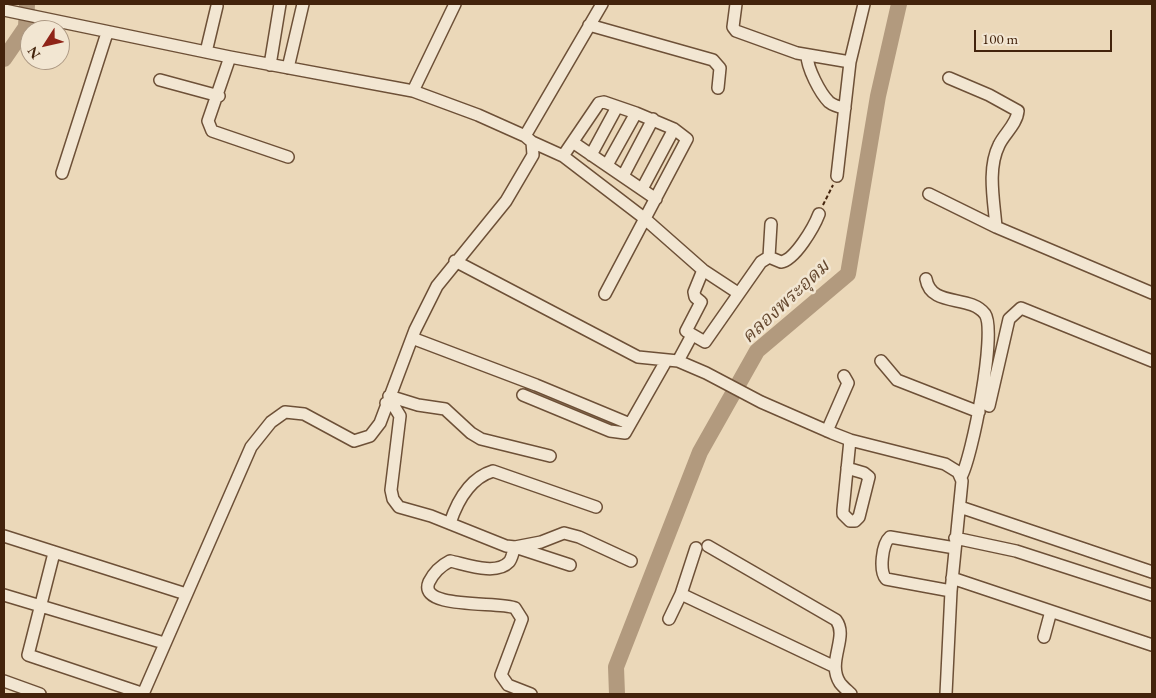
<!DOCTYPE html>
<meta charset="utf-8">
<style>
body{margin:0}
#map{position:relative;width:1156px;height:698px;overflow:hidden;background:#ebd8b9;font-family:"EB Garamond",serif}
canvas{display:block}
.frame{position:absolute;inset:0;border:5px solid #43230c;pointer-events:none}
.north{position:absolute;left:20px;top:20px;width:50px;height:50px;box-sizing:border-box;background:#f2e6d2;border:1px solid #ac9883;border-radius:50%;rotate:235deg;font-size:14px;font-weight:700;line-height:20px;text-align:center;color:#43230c}
.north::after{content:'';display:block;margin:auto;width:18px;height:22px;background:#8f2418;clip-path:polygon(50% 0,100% 100%,50% 72%,0 100%)}
.scale{position:absolute;left:974px;top:30px;width:138px;height:22px;box-sizing:border-box;border:2px solid #43230c;border-top:0;padding-left:6px;font-size:15px;line-height:18px;white-space:nowrap;color:#43230c;-webkit-text-stroke:4px #f2e6d2;paint-order:stroke}
</style>
<div id="map">
<canvas width="1156" height="698"></canvas>
<div class="frame"></div>
<div class="north">N</div>
<div class="scale">100 m</div>
</div>
<script>
const context = document.querySelector('canvas').getContext('2d');
context.lineJoin = 'round';
function trace(path, color, width, dash) { context.strokeStyle = color; context.lineWidth = width; context.lineCap = dash ? 'butt' : 'round'; context.setLineDash(dash || []); context.stroke(path); }
function label(font, color, halo, rows, align = 'center') {
  context.font = font + ' "EB Garamond","Noto Serif Thai",serif'; context.lineWidth = 5; context.setLineDash([]); context.textBaseline = 'middle'; context.strokeStyle = halo; context.fillStyle = color; for (const [text, x, y, turn = 0] of rows) {
    context.save(); context.translate(x, y); context.rotate((+turn || 0) * Math.PI / 180); context.textAlign = isNaN(turn) ? turn : align; if (halo) context.strokeText(text, 0, 0); context.fillText(text, 0, 0); context.restore();
  }
}
const river = new Path2D(`
 M4 59 26 27 27 4
 M617 694 616 667 700 452 757 351 848 274 878 96 899 4`);
const path = new Path2D(`
 M823 205 833 185`);
const minor = new Path2D(`
 M736 4 733 27 736 31 797 53 850 62
 M4 10 230 57 413 91 478 115 525 136 532 142 533 155 506 201 437 286 415 330 380 423 370 436 354 441 304 414 285 412 271 422 251 447 143 694
 M589 25 713 60 720 68 718 88
 M206 52 217 6
 M807 55C807 68 820 93 829 102 834 106 839 107 845 108
 M230 57 208 121 212 131 288 157
 M270 65 280 4
 M288 68 303 4
 M949 78 989 95 1018 111C1017 124 1004 134 999 145 987 169 994 201 996 227
 M160 80 219 96
 M413 91 455 4
 M525 136 602 4
 M532 142 563 156 644 218 703 270 738 293
 M574 143 656 199
 M591 155 617 107
 M563 156 599 103 604 102 636 113
 M62 173 107 33
 M623 176 653 119
 M837 176 850 62 864 4
 M642 189 674 129
 M929 194 996 227 1152 293
 M769 257 771 224
 M455 261 638 357 678 361 706 373 761 402 832 433 850 440 945 464 958 472 962 481 951 591 946 694
 M703 270 694 292 695 297 701 302 686 331 705 342 761 262 769 257 781 262C795 260 814 227 819 214
 M926 279C931 308 970 294 985 314 997 331 972 458 961 477
 M605 294 687 139 674 129 636 113 607 165
 M412 338 536 385 630 424
 M678 361 692 335
 M881 361 897 380 979 412
 M523 395 610 431 625 433 666 361
 M389 396 418 405 445 409 471 433 481 439 550 456
 M386 403H392L400 416 391 490 393 499 399 507 431 516 506 546 515 547 541 542 564 533 579 537 631 561
 M989 406 1009 319 1021 308 1152 361
 M827 431 848 383 844 376
 M847 468 864 473 869 477 859 517 855 521H850L843 514V510L850 440
 M960 507 1152 572
 M450 523C457 502 470 478 493 471L596 507
 M4 536 186 594
 M955 538 1016 551 1152 595
 M708 546 836 620C849 637 826 662 840 683 843 687 848 691 851 694
 M54 553 28 655 144 694
 M952 578 1152 645
 M951 591 886 579C879 571 882 544 890 537L955 548
 M681 594 696 548
 M4 595 164 643
 M669 619 681 594 835 667
 M1044 637 1051 611
 M4 681 40 694
 M531 694 508 685 501 675 522 619 515 608C501 601 417 610 429 582 434 572 440 566 450 561 465 564 496 576 509 562 512 559 513 551 515 547L570 565`);
const waterNames = [
 ["คลองพระอุดม",786,302,-43]
];
trace(river, '#b29a7e', 16);
trace(minor, '#6d5037', 14);
trace(path, '#43230c', 2, [4, 2.5]);
trace(minor, '#f2e6d2', 11);
label('italic 19px', '#64472e', '#f2e6d2', waterNames);
</script>
